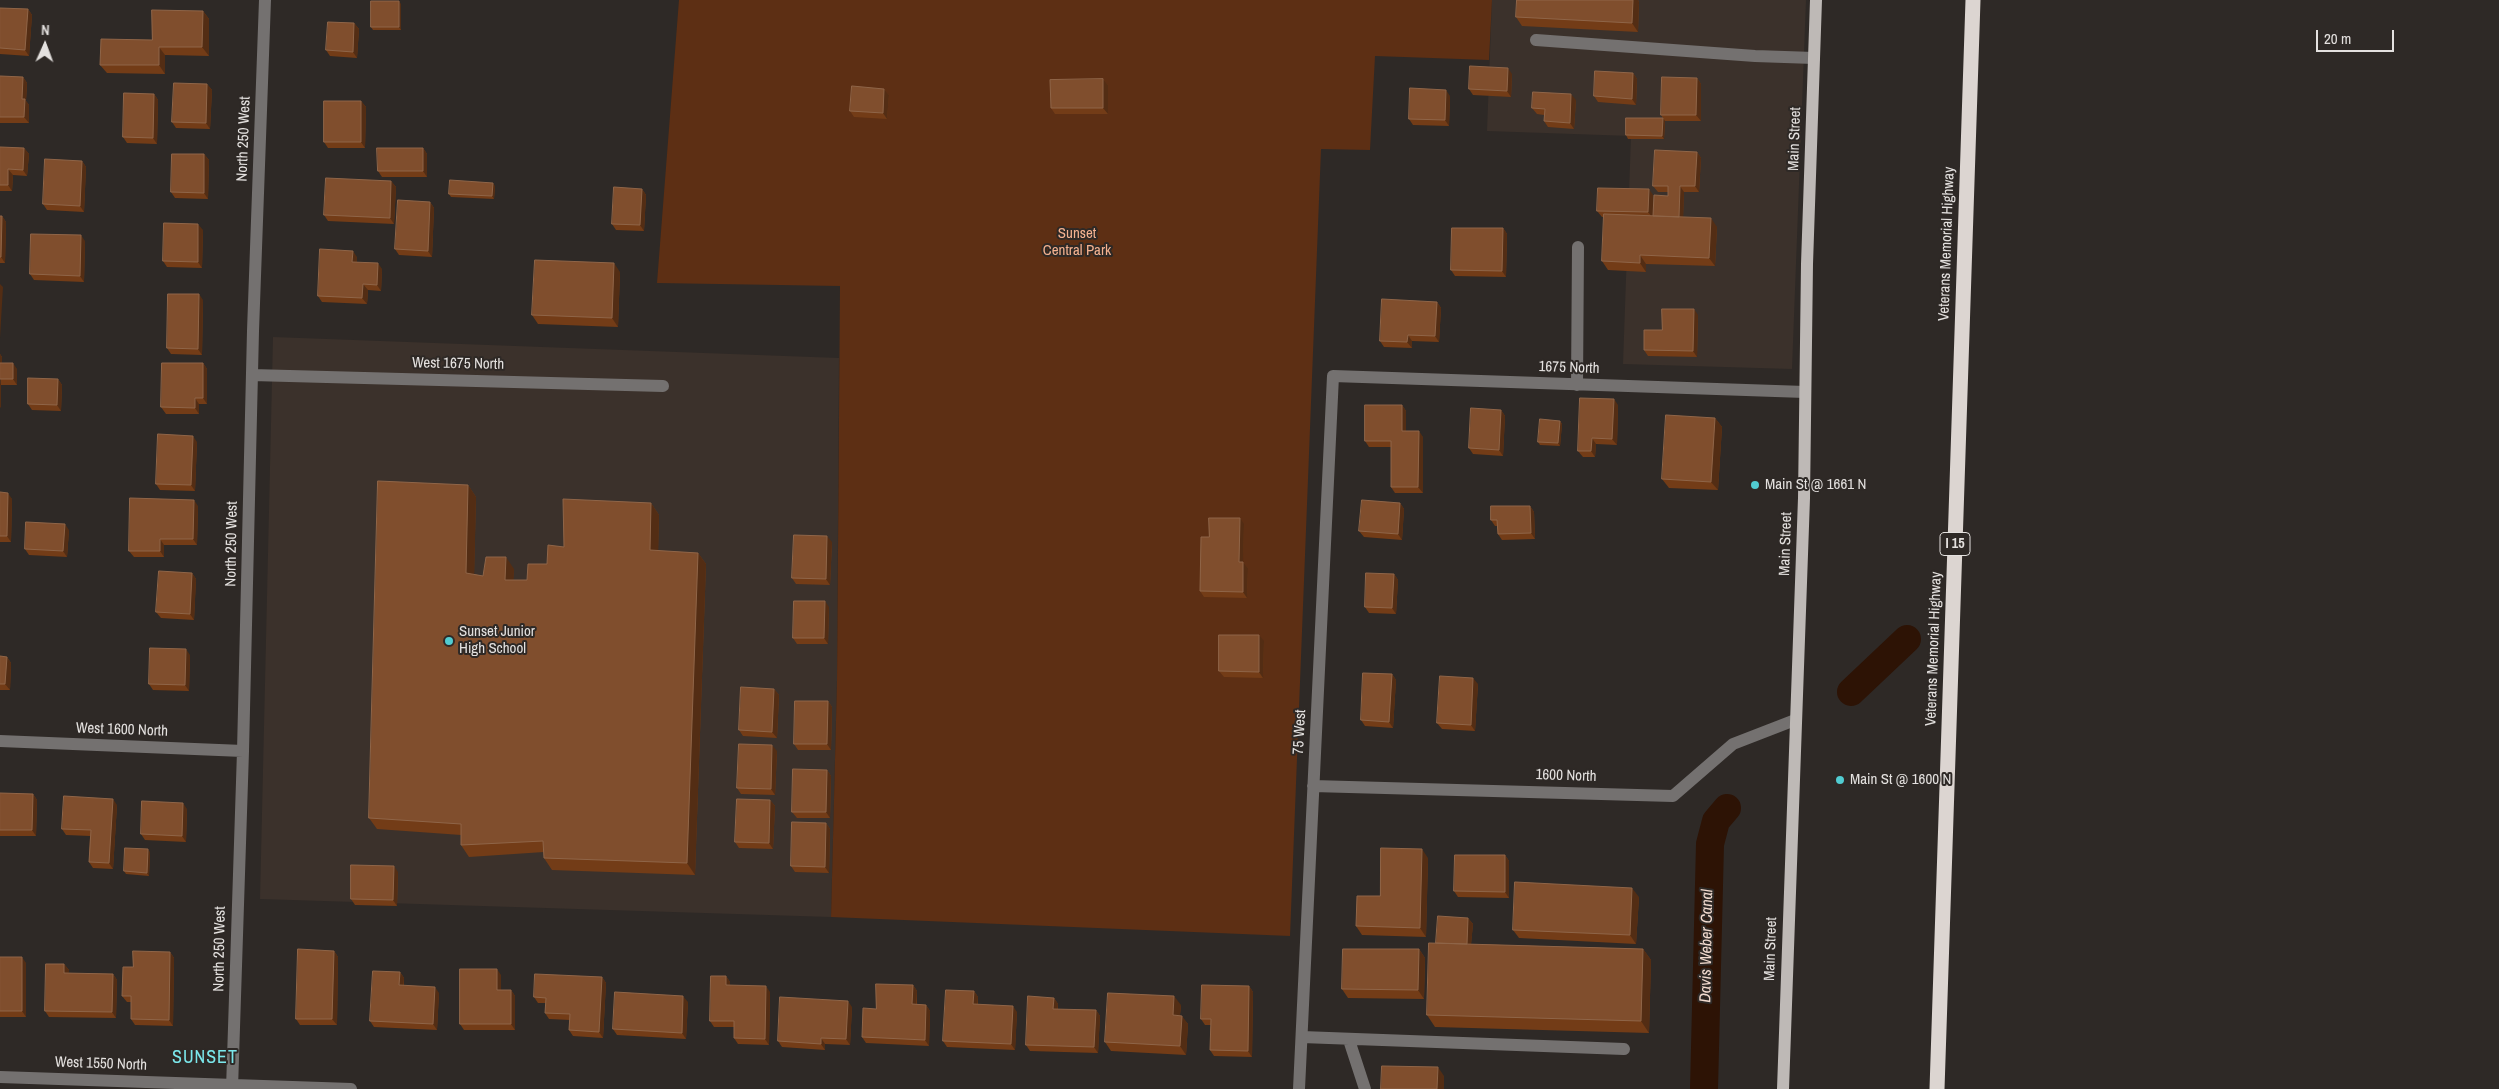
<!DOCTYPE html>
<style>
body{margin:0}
#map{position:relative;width:2499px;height:1089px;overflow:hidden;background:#2e2926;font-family:"Archivo Narrow",sans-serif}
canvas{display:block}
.north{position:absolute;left:20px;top:20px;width:50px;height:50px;-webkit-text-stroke:4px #2e2926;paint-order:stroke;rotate:2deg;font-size:14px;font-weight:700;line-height:20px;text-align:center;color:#e4e1df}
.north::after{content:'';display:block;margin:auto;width:18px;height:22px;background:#e4e1df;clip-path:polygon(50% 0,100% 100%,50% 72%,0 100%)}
.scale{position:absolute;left:2316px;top:30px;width:78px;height:22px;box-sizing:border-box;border:2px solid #e4e1df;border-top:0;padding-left:6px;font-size:15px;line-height:18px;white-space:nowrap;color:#e4e1df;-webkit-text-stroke:4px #2e2926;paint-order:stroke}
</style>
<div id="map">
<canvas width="2499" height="1089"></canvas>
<div class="north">N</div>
<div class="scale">20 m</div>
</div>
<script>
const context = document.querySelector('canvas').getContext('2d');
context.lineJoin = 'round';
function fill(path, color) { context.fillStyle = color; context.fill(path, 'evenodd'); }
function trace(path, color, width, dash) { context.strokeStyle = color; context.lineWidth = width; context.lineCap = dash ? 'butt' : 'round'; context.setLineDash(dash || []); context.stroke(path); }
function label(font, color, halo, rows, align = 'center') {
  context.font = font + ' "Archivo Narrow",sans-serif'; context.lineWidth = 4; context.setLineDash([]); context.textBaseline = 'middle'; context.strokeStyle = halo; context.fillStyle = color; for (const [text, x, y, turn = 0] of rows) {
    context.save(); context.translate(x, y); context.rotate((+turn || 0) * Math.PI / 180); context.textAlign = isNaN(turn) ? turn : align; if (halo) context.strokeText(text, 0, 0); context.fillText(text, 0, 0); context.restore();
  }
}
const built = new Path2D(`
 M1492 0H1806L1792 369 1623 364 1631 136 1487 131Z
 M273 337 839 358 837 681 831 917 260 899Z`);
const green = new Path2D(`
 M679 0H1492L1489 60 1375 56 1370 150 1321 149 1290 936 831 917 837 681 840 286 657 283Z`);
const canal = new Path2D(`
 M1851 692 1907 639
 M1704 1089 1710 844 1716 821 1727 808`);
const minor = new Path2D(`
 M1536 40 1755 56 1814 58
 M252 375 663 386
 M1577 385 1578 247
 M0 741 243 751
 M1313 786 1673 796 1733 744 1795 720
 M1302 1037 1624 1049
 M1349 1040 1365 1089
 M0 1077 351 1089
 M232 1089 243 751 253 331 265 0
 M1299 1089 1333 376 1805 392`);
const major = new Path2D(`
 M1783 1089 1804 498 1807 264 1816 0`);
const highway = new Path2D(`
 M1937 1089 1973 0`);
const wall = new Path2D(`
 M1517 0H1638L1639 2 1638 32 1522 26 1516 17Z
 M401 4V30H373L371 27Z
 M0 8 28 9 32 15 29 56 0 54Z
 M203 11 209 19V56L165 55V74L107 73 100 65 152 40Z
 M354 23 359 29 357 58 330 56 326 50Z
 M1633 73 1637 79 1636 105 1598 102 1594 96Z
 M1512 74 1511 97 1473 95 1469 89Z
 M0 76 23 77 27 83 26 101 29 105V123H0Z
 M1697 78 1701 84V121H1665L1661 115Z
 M1103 79 1108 85V114H1055L1051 108Z
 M207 84 212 90 210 129 176 128 172 122Z
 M884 89 889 95 887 119 854 117 850 111Z
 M154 94 158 100 157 144 127 143 123 137Z
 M1450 96 1449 126 1413 125 1409 119Z
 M1576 100 1574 129 1548 127 1544 121V115L1537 114 1532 108Z
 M361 101 366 107 365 148H328L324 142Z
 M1663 118 1665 121 1664 139H1628L1626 135Z
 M0 147 24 148 29 154 27 176 13 175 12 191H0Z
 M423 148 427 154V177H382L378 171Z
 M1697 152 1701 158 1699 192H1684L1683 217 1717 227 1715 266 1646 264V272L1608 270 1602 261 1604 217H1602L1597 211 1653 195V216L1668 196V192H1658L1653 186Z
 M204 154 209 160 208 199 175 198 171 192Z
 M82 161 86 167 84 212 47 210 43 204Z
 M391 181 396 187 394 224 328 221 324 215Z
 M495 186 494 199 451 197 449 194Z
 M642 189 646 195 644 231 616 230 612 224Z
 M430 202 434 208 432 257 399 255 395 249Z
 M0 216H2L6 222 5 263H0Z
 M1503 228 1507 234 1506 277 1455 276 1451 270Z
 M203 230 202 268 167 267 163 261Z
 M85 241 84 282 34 280 30 274Z
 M357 257V262L382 269 381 291 368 290 367 304 322 302 318 296Z
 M620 272 618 327 538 324 532 315Z
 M203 300 202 355 171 354 167 348Z
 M1437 302 1441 308 1439 342 1412 341V348L1384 347 1380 341Z
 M1698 315 1697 357 1648 356 1644 350Z
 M0 354 2 357V363L17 369V385H1V408Z
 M203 363 207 369V404H199V414H166L161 407Z
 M58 379 62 385 61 411 32 410 28 404Z
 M1402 405 1406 411V431L1423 437V493H1395L1391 487V447H1369L1365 441Z
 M1618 405 1617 445 1596 444 1595 457H1583L1578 451Z
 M1501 410 1505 416 1503 456 1473 454 1469 448Z
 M1715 418 1722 427 1718 490 1669 488 1662 479Z
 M1560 421 1562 424 1560 446 1540 445 1538 442Z
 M197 442 195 491 160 490 156 484Z
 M468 485 476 497 474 574 483 576 514 569 513 580H527L547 564 564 547 651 503 659 515 658 551 698 553 706 564 695 875 552 870 544 858V852L469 857 461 845V835L377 829 369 818Z
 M0 492 12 499 11 542H0Z
 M1400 503 1404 509 1402 540 1364 537 1359 531Z
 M198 506 197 545H164V557H134L129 551Z
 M1530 506 1534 512 1535 539 1502 540 1498 534 1497 526H1495L1491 520Z
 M1244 524 1243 562 1248 568 1247 598 1204 597 1200 591 1209 537Z
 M69 530 67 557 29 555 25 549Z
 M832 542 830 585 796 584 792 578Z
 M192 573 196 579 194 620 161 618 156 612Z
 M1394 574 1398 580 1396 614 1369 613 1365 607Z
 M829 607 828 644H797L793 638Z
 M1264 641 1263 678 1224 677 1219 671Z
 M190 655 189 691 153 690 149 684Z
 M0 656 7 657 11 663 10 690H0Z
 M1392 674 1396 680 1393 728 1365 726 1361 720Z
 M1478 684 1475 731 1442 729 1437 723Z
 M774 689 779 695 777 738 743 736 739 730Z
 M828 701 832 707 831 750H798L794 744Z
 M777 751 775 795 741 794 737 788Z
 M827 770 831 776 830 818H797L792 812Z
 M0 793 33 794 37 800 36 836H0Z
 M770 800 775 806 773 849 739 848 735 842Z
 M117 805 113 869 93 868 89 862 90 836 66 835 62 829Z
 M187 809 186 842 145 840 141 834Z
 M826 823 830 829 829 873 795 872 791 866Z
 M150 852 149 876 126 874 124 871Z
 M1505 855 1509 861V898L1458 897 1454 891Z
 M1428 858 1426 937 1362 935 1356 926 1380 896Z
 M398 872 397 906 355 905 351 899Z
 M1639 897 1636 944 1519 938 1513 930Z
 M1468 918 1473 924 1471 944 1643 949 1651 960 1649 1033 1435 1027 1427 1015 1436 943Z
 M1419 949 1425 958 1424 999 1348 998 1342 989Z
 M334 951 338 957 337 1025H300L296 1019Z
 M170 952 174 958 173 1026 135 1025 131 1019V1002H127L122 996 133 967Z
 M0 957 26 963V1017H0Z
 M64 964 69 970 68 973 113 974 117 980 116 1018 49 1017 45 1011Z
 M400 972 404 978V986L439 993 437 1030 374 1027 370 1021Z
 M501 975V990H511L515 996V1030H464L460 1024Z
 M726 976 730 982V985L770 992 769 1045 738 1044 734 1038V1027H714L710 1021Z
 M602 977 606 983 603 1038 573 1036 569 1030 570 1020 549 1019 545 1013 546 1003H538L534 997Z
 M913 985 917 991V1004L926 1005 930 1011 929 1046 866 1043 862 1037 876 1009Z
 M1249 986 1253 992 1252 1057 1214 1056 1210 1050 1211 1025H1205L1201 1019Z
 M974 991 978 997V1004L1017 1012 1015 1050 947 1047 943 1041Z
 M1054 998 1058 1004V1009L1096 1010 1100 1016 1098 1053 1030 1051 1026 1045Z
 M688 1002 686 1039 617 1035 613 1029Z
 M1181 1005 1180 1015 1188 1024 1186 1055 1111 1051 1105 1042Z
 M852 1007 850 1045 825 1044V1050L782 1047 778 1041Z`);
const shadedWall = new Path2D(`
 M1633 0H1638L1639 2 1638 32 1632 23Z
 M399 1 401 4V30L399 27Z
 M28 9 32 15 29 56 25 50Z
 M203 11 209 19V56L202 47Z
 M354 23 359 29 357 58 353 52Z
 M159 47 165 55V74L159 65Z
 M1508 68 1512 74 1511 97 1507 91Z
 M1633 73 1637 79 1636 105 1632 99Z
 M23 77 27 83 26 101 29 105V123L24 117 22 99Z
 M1697 78 1701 84V121L1696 115Z
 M1103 79 1108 85V114L1103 108Z
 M207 84 212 90 210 129 206 123Z
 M884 89 889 95 887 119 883 113Z
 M1446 90 1450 96 1449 126 1445 120Z
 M154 94 158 100 157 144 153 138Z
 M1571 94 1576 100 1574 129 1570 123Z
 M361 101 366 107 365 148 361 142Z
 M1663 118 1665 121 1664 139 1662 136Z
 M24 148 29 154 27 176 23 170Z
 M423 148 427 154V177L423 171Z
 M1697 152 1701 158 1699 192 1695 186Z
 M204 154 209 160 208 199 204 193Z
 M82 161 86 167 84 212 80 206Z
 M8 169 13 175 12 191 8 185Z
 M391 181 396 187 394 224 390 218Z
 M493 183 495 186 494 199 492 196Z
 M1680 186 1684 192 1683 223 1679 217Z
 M642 189 646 195 644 231 640 225Z
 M1649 189 1653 195V218L1648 212Z
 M430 202 434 208 432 257 428 251Z
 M2 216 6 222 5 263 1 257Z
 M1711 218 1717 227 1715 266 1709 258Z
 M198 224 203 230 202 268 198 262Z
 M1503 228 1507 234 1506 277 1502 271Z
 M81 235 85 241 84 282 80 276Z
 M353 251 357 257V268L352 262Z
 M1640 255 1646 264V272L1640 263Z
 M378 263 382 269 381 291 377 285Z
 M614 263 620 272 618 327 612 318Z
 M0 284 3 287 0 338Z
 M363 284 368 290 367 304 362 298Z
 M199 294 203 300 202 355 198 349Z
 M1437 302 1441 308 1439 342 1435 336Z
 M1694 309 1698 315 1697 357 1693 351Z
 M1408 335 1412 341V348L1407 342Z
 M0 354 2 357V369L0 366Z
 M13 363 17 369V385L13 379Z
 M203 363 207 369V404L203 398Z
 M58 379 62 385 61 411 57 405Z
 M0 383 1 385V408L0 407Z
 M195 398 199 404V414L195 408Z
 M1614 399 1618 405 1617 445 1612 439Z
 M1402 405 1406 411V437L1402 431Z
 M1501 410 1505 416 1503 456 1499 450Z
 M1715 418 1722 427 1718 490 1711 482Z
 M1560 421 1562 424 1560 446 1558 443Z
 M1419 431 1423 437V493L1418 487Z
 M193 436 197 442 195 491 191 485Z
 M1592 438 1596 444 1595 457 1591 451Z
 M468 485 476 497 474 584 466 573Z
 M8 493 12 499 11 542 7 536Z
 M194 500 198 506 197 545 193 539Z
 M651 503 659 515 658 562 650 550Z
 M1400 503 1404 509 1402 540 1398 534Z
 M1530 506 1534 512 1535 539 1531 533Z
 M1240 518 1244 524 1243 568 1239 562Z
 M65 524 69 530 67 557 63 551Z
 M827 536 832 542 830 585 826 579Z
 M160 539 164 545V557L160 551Z
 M698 553 706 564 695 875 687 863Z
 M506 557 514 569 513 591 505 580Z
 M1243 562 1248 568 1247 598 1243 592Z
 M192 573 196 579 194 620 190 614Z
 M1394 574 1398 580 1396 614 1392 608Z
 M825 601 829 607 828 644 824 638Z
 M1259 635 1264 641 1263 678 1259 672Z
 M186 649 190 655 189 691 185 685Z
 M7 657 11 663 10 690 5 684Z
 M1392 674 1396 680 1393 728 1389 722Z
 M1473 678 1478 684 1475 731 1471 725Z
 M774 689 779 695 777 738 772 732Z
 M828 701 832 707 831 750 827 744Z
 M772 745 777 751 775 795 771 789Z
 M827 770 831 776 830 818 826 812Z
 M33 794 37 800 36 836 32 830Z
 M113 799 117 805 113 869 109 863Z
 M770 800 775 806 773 849 769 843Z
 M183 803 187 809 186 842 182 836Z
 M826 823 830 829 829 873 825 867Z
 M148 849 150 852 149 876 147 873Z
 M1422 849 1428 858 1426 937 1420 928Z
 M1505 855 1509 861V898L1505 892Z
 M394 866 398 872 397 906 393 900Z
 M1632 888 1639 897 1636 944 1630 935Z
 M1468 918 1473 924 1470 955 1466 949Z
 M1419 949 1425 958 1424 999 1418 990Z
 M1643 949 1651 960 1649 1033 1641 1021Z
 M334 951 338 957 337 1025 332 1019Z
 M170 952 174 958 173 1026 169 1020Z
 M22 957 26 963V1017L22 1011Z
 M64 964 69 970 68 979 64 973Z
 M497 969 501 975V996L497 990Z
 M400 972 404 978 403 991 399 985Z
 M113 974 117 980 116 1018 112 1012Z
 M726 976 730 982V991L726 985Z
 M602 977 606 983 603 1038 599 1032Z
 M913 985 917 991 916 1010 912 1004Z
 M766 986 770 992 769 1045 765 1039Z
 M1249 986 1253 992 1252 1057 1248 1051Z
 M435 987 439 993 437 1030 433 1024Z
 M511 990 515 996V1030L511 1024Z
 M974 991 978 997 977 1010 973 1004Z
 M683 996 688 1002 686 1039 682 1033Z
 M1174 996 1181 1005 1179 1024 1173 1015Z
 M1054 998 1058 1004 1057 1015 1053 1009Z
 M848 1001 852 1007 850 1045 846 1039Z
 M926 1005 930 1011 929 1046 925 1040Z
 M1013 1006 1017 1012 1015 1050 1011 1044Z
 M1096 1010 1100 1016 1098 1053 1094 1047Z
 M1182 1016 1188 1024 1186 1055 1180 1046Z
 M821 1038 825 1044V1050L821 1044Z
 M1438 1067 1444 1076V1089H1437Z`);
const building = new Path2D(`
 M1517 0H1633L1632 23 1516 17Z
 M371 1H399V27H371Z
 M0 8 28 9 25 50 0 48Z
 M152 10 203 11 202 47H159V65H100L101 39 152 40Z
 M328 22 354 23 353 52 326 50Z
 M1470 66 1508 68 1507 91 1469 89Z
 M1595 71 1633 73 1632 99 1594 96Z
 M0 76 23 77 22 99H25L24 117H0Z
 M1662 77 1697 78 1696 115H1661Z
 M1103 79V108H1051L1050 80Z
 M174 83 207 84 206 123 172 122Z
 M852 86 884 89 883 113 850 111Z
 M1410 88 1446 90 1445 120 1409 119Z
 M1533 92 1571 94 1570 123 1544 121 1545 109 1532 108Z
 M124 93 154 94 153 138 123 137Z
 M324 101H361V142H324Z
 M1626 118H1663L1662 136 1626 135Z
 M0 147 24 148 23 170 8 169V185H0Z
 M377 148H423V171H378Z
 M1655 150 1697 152 1695 186H1680L1679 217 1653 216 1654 195 1668 196V186H1653Z
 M172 154H204V193L171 192Z
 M45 159 82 161 80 206 43 204Z
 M326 178 391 181 390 218 324 215Z
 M450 180 493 183 492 196 449 194Z
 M614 187 642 189 640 225 612 224Z
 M1598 188 1649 189 1648 212 1597 211Z
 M398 200 430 202 428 251 395 249Z
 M1604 214 1711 218 1709 258 1640 255V263L1602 261Z
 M0 216H2L1 257H0Z
 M164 223 198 224V262L163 261Z
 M1452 228H1503L1502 271 1451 270Z
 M31 234 81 235 80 276 30 274Z
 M320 249 353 251 352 262 378 263 377 285 363 284 362 298 318 296Z
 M535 260 614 263 612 318 532 315Z
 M168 294H199L198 349 167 348Z
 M1382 299 1437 302 1435 336 1408 335 1407 342 1380 341Z
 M1662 309H1694L1693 351 1644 350V330H1662Z
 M0 363H13V379H0Z
 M162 363H203V398H195V408L161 407Z
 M28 378 58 379 57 405 28 404Z
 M1580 398 1614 399 1612 439 1592 438 1591 451H1578Z
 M1365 405H1402V431H1419L1418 487H1391V441H1365Z
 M1471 408 1501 410 1499 450 1469 448Z
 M1666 415 1715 418 1711 482 1662 479Z
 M1540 419 1560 421 1558 443 1538 442Z
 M158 434 193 436 191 485 156 484Z
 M378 481 468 485 466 573 483 576 486 557H506L505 580H527L528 564H547L548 545 564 547 563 499 651 503 650 550 698 553 687 863 544 858 543 841 461 845V824L369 818Z
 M0 492 8 493 7 536H0Z
 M130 498 194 500 193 539H160V551H129Z
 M1362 500 1400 503 1398 534 1359 531Z
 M1491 506H1530L1531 533 1498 534 1497 520H1491Z
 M1209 518H1240L1239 562H1243V592L1200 591 1201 537H1209Z
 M26 522 65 524 63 551 25 549Z
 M794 535 827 536 826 579 792 578Z
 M159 571 192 573 190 614 156 612Z
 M1366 573 1394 574 1392 608 1365 607Z
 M794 601H825L824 638H793Z
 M1219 635H1259V672L1219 671Z
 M150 648 186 649 185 685 149 684Z
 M0 656 7 657 5 684H0Z
 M1363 673 1392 674 1389 722 1361 720Z
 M1440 676 1473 678 1471 725 1437 723Z
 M741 687 774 689 772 732 739 730Z
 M795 701H828L827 744H794Z
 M739 744 772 745 771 789 737 788Z
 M793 769 827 770 826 812H792Z
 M0 793 33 794 32 830H0Z
 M64 796 113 799 109 863 89 862 91 830 62 829Z
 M737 799 770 800 769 843 735 842Z
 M142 801 183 803 182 836 141 834Z
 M792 822 826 823 825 867 791 866Z
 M125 848 148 849 147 873 124 871Z
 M1381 848 1422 849 1420 928 1356 926 1357 896H1380Z
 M1455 855H1505V892L1454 891Z
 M351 865 394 866 393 900 351 899Z
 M1515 882 1632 888 1630 935 1513 930Z
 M1438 916 1468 918 1467 944 1436 943Z
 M1429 943 1643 949 1641 1021 1427 1015Z
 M298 949 334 951 332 1019H296Z
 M1343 949H1419L1418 990 1342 989Z
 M133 951 170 952 169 1020 131 1019V996H122L123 967H133Z
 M0 957H22V1011H0Z
 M46 964H64V973L113 974 112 1012 45 1011Z
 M460 969H497V990H511V1024H460Z
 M373 971 400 972 399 985 435 987 433 1024 370 1021Z
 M535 974 602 977 599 1032 569 1030 570 1014 545 1013 546 998 534 997Z
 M711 976H726V985L766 986 765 1039 734 1038V1021H710Z
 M876 984 913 985 912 1004 926 1005 925 1040 862 1037 863 1008 876 1009Z
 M1202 985 1249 986 1248 1051 1210 1050 1211 1019H1201Z
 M946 990 974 991 973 1004 1013 1006 1011 1044 943 1041Z
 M615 992 683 996 682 1033 613 1029Z
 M1108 993 1174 996 1173 1015 1182 1016 1180 1046 1105 1042Z
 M1028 996 1054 998 1053 1009 1096 1010 1094 1047 1026 1045Z
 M780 997 848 1001 846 1039 821 1038V1044L778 1041Z
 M1382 1066 1438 1067 1437 1089H1381Z`);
const markers = [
 [1755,485,5,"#51ccd1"],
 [449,641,5,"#51ccd1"],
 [1840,780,5,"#51ccd1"]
];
const shields = [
 [1955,544,30]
];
const shieldNames = [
 ["I 15",1955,544]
];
const streetNames = [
 ["North 250 West",244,139,-88],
 ["Main Street",1795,139,-88],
 ["Veterans Memorial Highway",1947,244,-88],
 ["West 1675 North",458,364,1],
 ["1675 North",1569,368,2],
 ["North 250 West",232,544,-89],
 ["Main Street",1786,544,-88],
 ["Veterans Memorial Highway",1934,649,-88],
 ["West 1600 North",122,730,2],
 ["75 West",1300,732,-87],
 ["1600 North",1566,776,2],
 ["North 250 West",220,949,-89],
 ["Main Street",1771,949,-88],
 ["West 1550 North",101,1064,2]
];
const parkNames = [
 ["Sunset",1077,234],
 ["Central Park",1077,251]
];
const poiNames = [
 ["Main St @ 1661 N",1765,485],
 ["Sunset Junior",459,632],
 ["High School",459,649],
 ["Main St @ 1600 N",1850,780]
];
const waterNames = [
 ["Davis Weber Canal",1707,946,-89]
];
const quarterNames = [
 ["SUNSET",205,1058]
];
fill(built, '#3b312b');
fill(green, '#5d2f14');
trace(canal, '#2d1305', 28);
trace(minor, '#747170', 12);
trace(major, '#beb9b6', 12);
trace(highway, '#dcd5d1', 15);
fill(wall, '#733c17');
fill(shadedWall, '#532d14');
fill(building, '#804e2d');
trace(building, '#8f6548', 1);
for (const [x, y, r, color] of markers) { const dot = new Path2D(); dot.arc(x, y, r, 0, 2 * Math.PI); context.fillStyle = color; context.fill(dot); trace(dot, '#2e2926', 2); }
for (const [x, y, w] of shields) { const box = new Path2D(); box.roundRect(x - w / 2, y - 11.5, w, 23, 4); context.fillStyle = '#2e2926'; context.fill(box); trace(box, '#e4e1df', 1); }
label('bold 14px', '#e4e1df', null, shieldNames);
label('15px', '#e4e1df', '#2e2926', streetNames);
label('15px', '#f5b290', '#2e2926', parkNames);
label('15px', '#e4e1df', '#2e2926', poiNames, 'left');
label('italic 16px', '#f2dbcf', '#2e2926', waterNames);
context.letterSpacing = '1px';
label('18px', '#7be7eb', '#2e2926', quarterNames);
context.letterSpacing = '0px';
</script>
